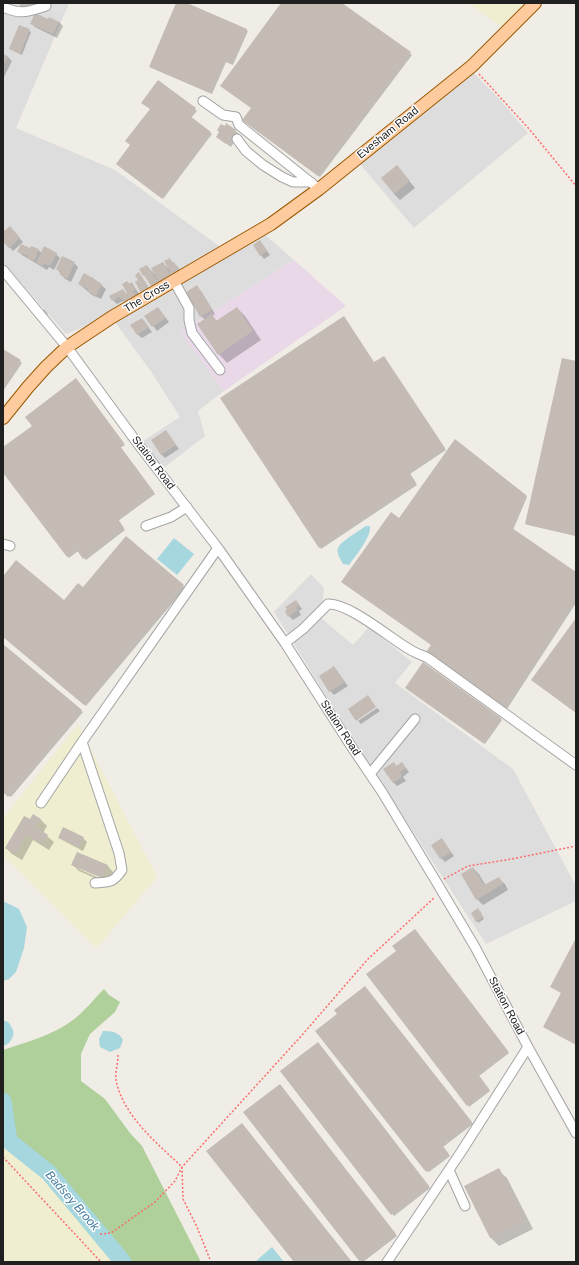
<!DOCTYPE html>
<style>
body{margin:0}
#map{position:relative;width:579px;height:1265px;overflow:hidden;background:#f0ece6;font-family:Helvetica,sans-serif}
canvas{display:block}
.frame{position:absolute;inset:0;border:4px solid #202020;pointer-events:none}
</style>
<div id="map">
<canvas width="579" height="1265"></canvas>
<div class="frame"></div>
</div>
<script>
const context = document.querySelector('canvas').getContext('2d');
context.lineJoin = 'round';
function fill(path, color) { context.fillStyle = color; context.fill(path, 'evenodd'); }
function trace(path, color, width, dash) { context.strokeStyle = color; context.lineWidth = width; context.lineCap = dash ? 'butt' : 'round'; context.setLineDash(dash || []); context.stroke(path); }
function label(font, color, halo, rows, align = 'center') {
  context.font = font + ' Helvetica,sans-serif'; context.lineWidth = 3; context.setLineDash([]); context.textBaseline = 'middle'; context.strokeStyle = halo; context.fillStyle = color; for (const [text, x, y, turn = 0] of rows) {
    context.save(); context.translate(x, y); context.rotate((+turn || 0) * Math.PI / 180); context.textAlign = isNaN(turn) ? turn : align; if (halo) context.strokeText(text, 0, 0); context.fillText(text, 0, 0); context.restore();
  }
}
const residential = new Path2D(`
 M3 3H69L16 128 115 170 223 249 111 316 66 334 3 262Z
 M473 72 501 101 528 133 414 228 360 164Z
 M262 232 294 260 181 332 224 391 198 411 205 436 161 470 140 443 180 417 152 373 112 318Z
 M311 574 324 588 321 618 353 645 369 627 412 662 395 683 513 769 576 886V901L486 944 358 747 274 612Z`);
const industrial = new Path2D(`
 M294 260 346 306 224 391 180 332Z`);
const farmland = new Path2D(`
 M469 3H535L507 31Z
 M78 724 157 877 96 949 3 856V818Z
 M3 1101 9 1141 49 1173 123 1262H3Z`);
const forest = new Path2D(`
 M104 989 109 995 120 1002 115 1012 90 1034 81 1054V1081L105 1099 130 1133 142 1146 201 1262H123L49 1173 9 1141 3 1101V1050C27 1042 53 1035 73 1020 85 1011 94 999 104 989Z`);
const parking = new Path2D(`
 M42 3H67L62 15 41 6Z`);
const water = new Path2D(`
 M366 526H370C371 538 356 555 349 565L343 564C341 560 336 553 338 548 340 542 360 530 366 526Z
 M174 538 194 554 177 575 157 559Z
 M3 901 19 909 27 927 24 948 16 972 9 979 3 981Z
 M103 1031C112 1031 119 1032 123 1040L120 1048 110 1052 100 1047 99 1039Z
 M272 1247 284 1262H255Z`);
const shadow = new Path2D(`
 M178 3H185L248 31 233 65 226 62 212 94 150 67Z
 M282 3H341L412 55 320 177 245 122 252 108Z
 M49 20 59 22 63 26 57 38 35 27 31 23Z
 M19 26 31 32 22 55 10 49Z
 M3 55 8 57 12 61 3 79Z
 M159 81 197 111 191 118 212 134 163 199 119 166 131 145 151 109Z
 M235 130 239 134 231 147 221 140Z
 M397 166 415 188 400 200 394 194Z
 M13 231 23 242 13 251 3 240V233Z
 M260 241 270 255 264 259 261 255Z
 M30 249 38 250 42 253 56 254 60 258 54 270 49 267 47 270 22 255 18 251Z
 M169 259 178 267 182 275 170 272 174 280H157L161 287 156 290 144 275 147 266 154 274 163 263 169 269Z
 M74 263 78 267 71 282 65 279 57 269Z
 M84 274 93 278 106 289 101 299 92 295 79 284Z
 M127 282 130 284 132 283 139 294 137 295 140 301 129 307 123 301 117 304 113 300 123 290 129 297Z
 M197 287 201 291 215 314 212 316 217 321 237 308 245 316 261 340 227 363 219 354 205 320 201 316Z
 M158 308 169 322 157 331 146 316Z
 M44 309 48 314 47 315 43 311Z
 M142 319 152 332 142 338 138 335Z
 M3 350 22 363 3 391Z
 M385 359 446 450 410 474 417 485 321 549 320 547 375 363Z
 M576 363V536L528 525 526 523Z
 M77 381 125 445 120 448 155 494 118 521 125 530 86 560 78 551 69 558 67 556 3 471V449L33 426Z
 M166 431 179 449 165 458 161 454Z
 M526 495 527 497 513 530 576 573V603L507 709 429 654 432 645 400 519Z
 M126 538 185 588 86 706 3 636V575L64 602 83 589Z
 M296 601 302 609 299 611 301 615 293 620 289 616Z
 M3 645 83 712 11 797 3 791Z
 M334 668 348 686 334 695 330 691Z
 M408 689 500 718 502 720 485 744Z
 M377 708 380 711 361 724 358 721Z
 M394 763 397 767 402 763 409 772 403 777 406 781 397 786 393 782Z
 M33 816 41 820 47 826 43 833 54 842 49 850 33 840 22 860 12 854 6 848Z
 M60 837 83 838 87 842 83 851 64 841Z
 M442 840 454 856 445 862 441 858Z
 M73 865H107L113 872 108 884 79 871ZM79 867 107 880 106 881 79 869Z
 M473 868 479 874 486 886 498 878 505 884 508 890 483 905 477 899Z
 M480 911 484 919 478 923 477 921Z
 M416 932 509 1053 479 1076 490 1091 469 1107 398 952Z
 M366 989 473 1124 443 1147 450 1156 429 1172 427 1171Z
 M320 1045 430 1188 394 1216 281 1072Z
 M281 1087 397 1236 363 1262H361L245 1112Z
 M498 1170 507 1178 533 1229 499 1246 491 1238 465 1187Z`);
const river = new Path2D(`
 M3 1029 5 1033 3 1037
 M3 1101 9 1141 49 1173 123 1262`);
const building = new Path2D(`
 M19 3H36V4L22 10Z
 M176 3H187L247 29 232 64 224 61 210 93 149 67Z
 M281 3H342L411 52 318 176 242 120 251 108 220 86Z
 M35 13 48 19 49 17 59 22 53 34 30 24Z
 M19 25 30 29 20 54 9 49Z
 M3 54 8 56 3 67Z
 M158 80 196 108 190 116 211 132 161 198 116 164 130 145 125 141 150 109 141 103Z
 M226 123 236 130 226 144 216 137 219 132 217 130 221 124 225 126Z
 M397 165 410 181 394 194 381 178Z
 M10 226 20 238 9 248 3 242V232Z
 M260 240 267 251 260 256 253 245Z
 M21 244 30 248 31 246 39 249 34 261 27 258 28 256 17 252Z
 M44 246 57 253 50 266 44 263 43 266 36 263Z
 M62 256 75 262 67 279 60 275 61 272 56 269Z
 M170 258 172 263 174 262 179 271 172 275 164 261Z
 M163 262 171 276 159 283 151 268Z
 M147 265 158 283 151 286 144 275 143 276 139 269Z
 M139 272 149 288 141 293 135 282 138 280 135 275Z
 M84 273 102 284 96 296 87 291 88 289 78 284Z
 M127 281 129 284 132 282 136 290 133 291 137 297 125 303 122 299H121L119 297 112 301 109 296 123 289 126 294 127 293 122 284Z
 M197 285 212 310 200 317 186 292Z
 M158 307 166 318 152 327 144 316Z
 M237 307 253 331 218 355 197 324 212 314 216 321Z
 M344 316 374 362 384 356 445 448 409 472 416 483 319 548 220 398Z
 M142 318 149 327 137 335 130 325Z
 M3 349 21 360 3 387Z
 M562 358 576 361V536L525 524Z
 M76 378 124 443 120 446 154 492 118 519 124 528 83 559 76 549 67 557 3 473V447L32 426 25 417Z
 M166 430 176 445 161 455 151 440Z
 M455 439 526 495 512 528 576 572V599L505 708 426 652 431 645 341 582 391 512 399 518Z
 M126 536 184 585 84 705 3 637V574L4 575 16 560 64 600 78 583 83 587Z
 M296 600 299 605 296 607 298 610 288 617 285 611 287 610 285 607Z
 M576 618V713L531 680Z
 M3 644 82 710 8 797 3 792Z
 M423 662 501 718 483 743 405 688Z
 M334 666 345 682 329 692 319 676Z
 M368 695 376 707 356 721 348 709Z
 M394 762 396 766 402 762 406 768 400 772 402 777 393 783 383 769Z
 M33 814 41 819 36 827 48 835 43 844 27 835 15 854 5 848 24 816 30 819Z
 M63 827 84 837 79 847 58 838Z
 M442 838 451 852 440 859 431 845Z
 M77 852 108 865 102 878 71 865Z
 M473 867 484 885 499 877 503 884 476 900 461 874Z
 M478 908 483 917 476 922 471 913Z
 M415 929 508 1051 478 1074 489 1089 467 1106 366 974 396 951 392 946Z
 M576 938V1045L543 1027 561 993 550 987Z
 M365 986 472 1122 442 1145 449 1154 426 1172 315 1031 337 1014 334 1010Z
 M318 1042 429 1186 391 1215 280 1071Z
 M280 1084 396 1234 360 1262 243 1112Z
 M242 1123 352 1262H294L206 1151Z
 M499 1168 525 1220 490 1238 464 1186Z`);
const path = new Path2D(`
 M479 74 530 130 576 186
 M444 879 468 866 512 859 576 846
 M118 1055C118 1063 115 1073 116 1080 123 1116 157 1143 182 1167L183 1199 197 1227 211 1262
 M3 1157 101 1262
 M100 1234 111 1233 155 1202 175 1181 182 1167 303 1034 367 960 435 897`);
const minor = new Path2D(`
 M3 7C22 15 27 12 46 6
 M203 101 223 115 236 117 239 125 319 189
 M237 139 246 151 263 165 282 177 293 182H311
 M3 270 67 347 138 444 218 548 285 643 353 749 382 792 437 883 475 947 528 1047 576 1133
 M174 281 189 308V320L192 333 220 370
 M146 526 171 517 187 507
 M3 544 10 546
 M285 643 303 629 328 604C349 603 390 638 409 649 415 653 422 655 428 658L576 765
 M82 742 119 853 122 870C113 883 110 882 95 883
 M370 774 415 719
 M41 803 82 742 218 548
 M449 1170 465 1206
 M387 1262 461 1152 528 1047`);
const major = new Path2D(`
 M3 418 28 387 46 367 67 347 112 317 271 224 319 189 472 66 535 3`);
const streetNames = [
 ["Evesham Road",388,133,-39],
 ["The Cross",147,297,-31],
 ["Station Road",153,463,53],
 ["Station Road",340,728,57],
 ["Station Road",506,1006,62]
];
const waterNames = [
 ["Badsey Brook",72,1201,49]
];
fill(residential, '#dedddd');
fill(industrial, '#e9d8e8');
fill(farmland, '#efeed1');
fill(forest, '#afd09a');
fill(parking, '#e0e0e0');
fill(water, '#a6d7de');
fill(shadow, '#0003');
trace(river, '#a6d7de', 17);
fill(building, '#c5bbb5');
trace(minor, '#a4a4a4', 11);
trace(major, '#9b5800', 14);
trace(path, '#fb6c6c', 1.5, [2, 2]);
trace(minor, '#fff', 9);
trace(major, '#fdcb9e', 12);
label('11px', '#202020', '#fff', streetNames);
label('italic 12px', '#447ca1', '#fff', waterNames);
</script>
